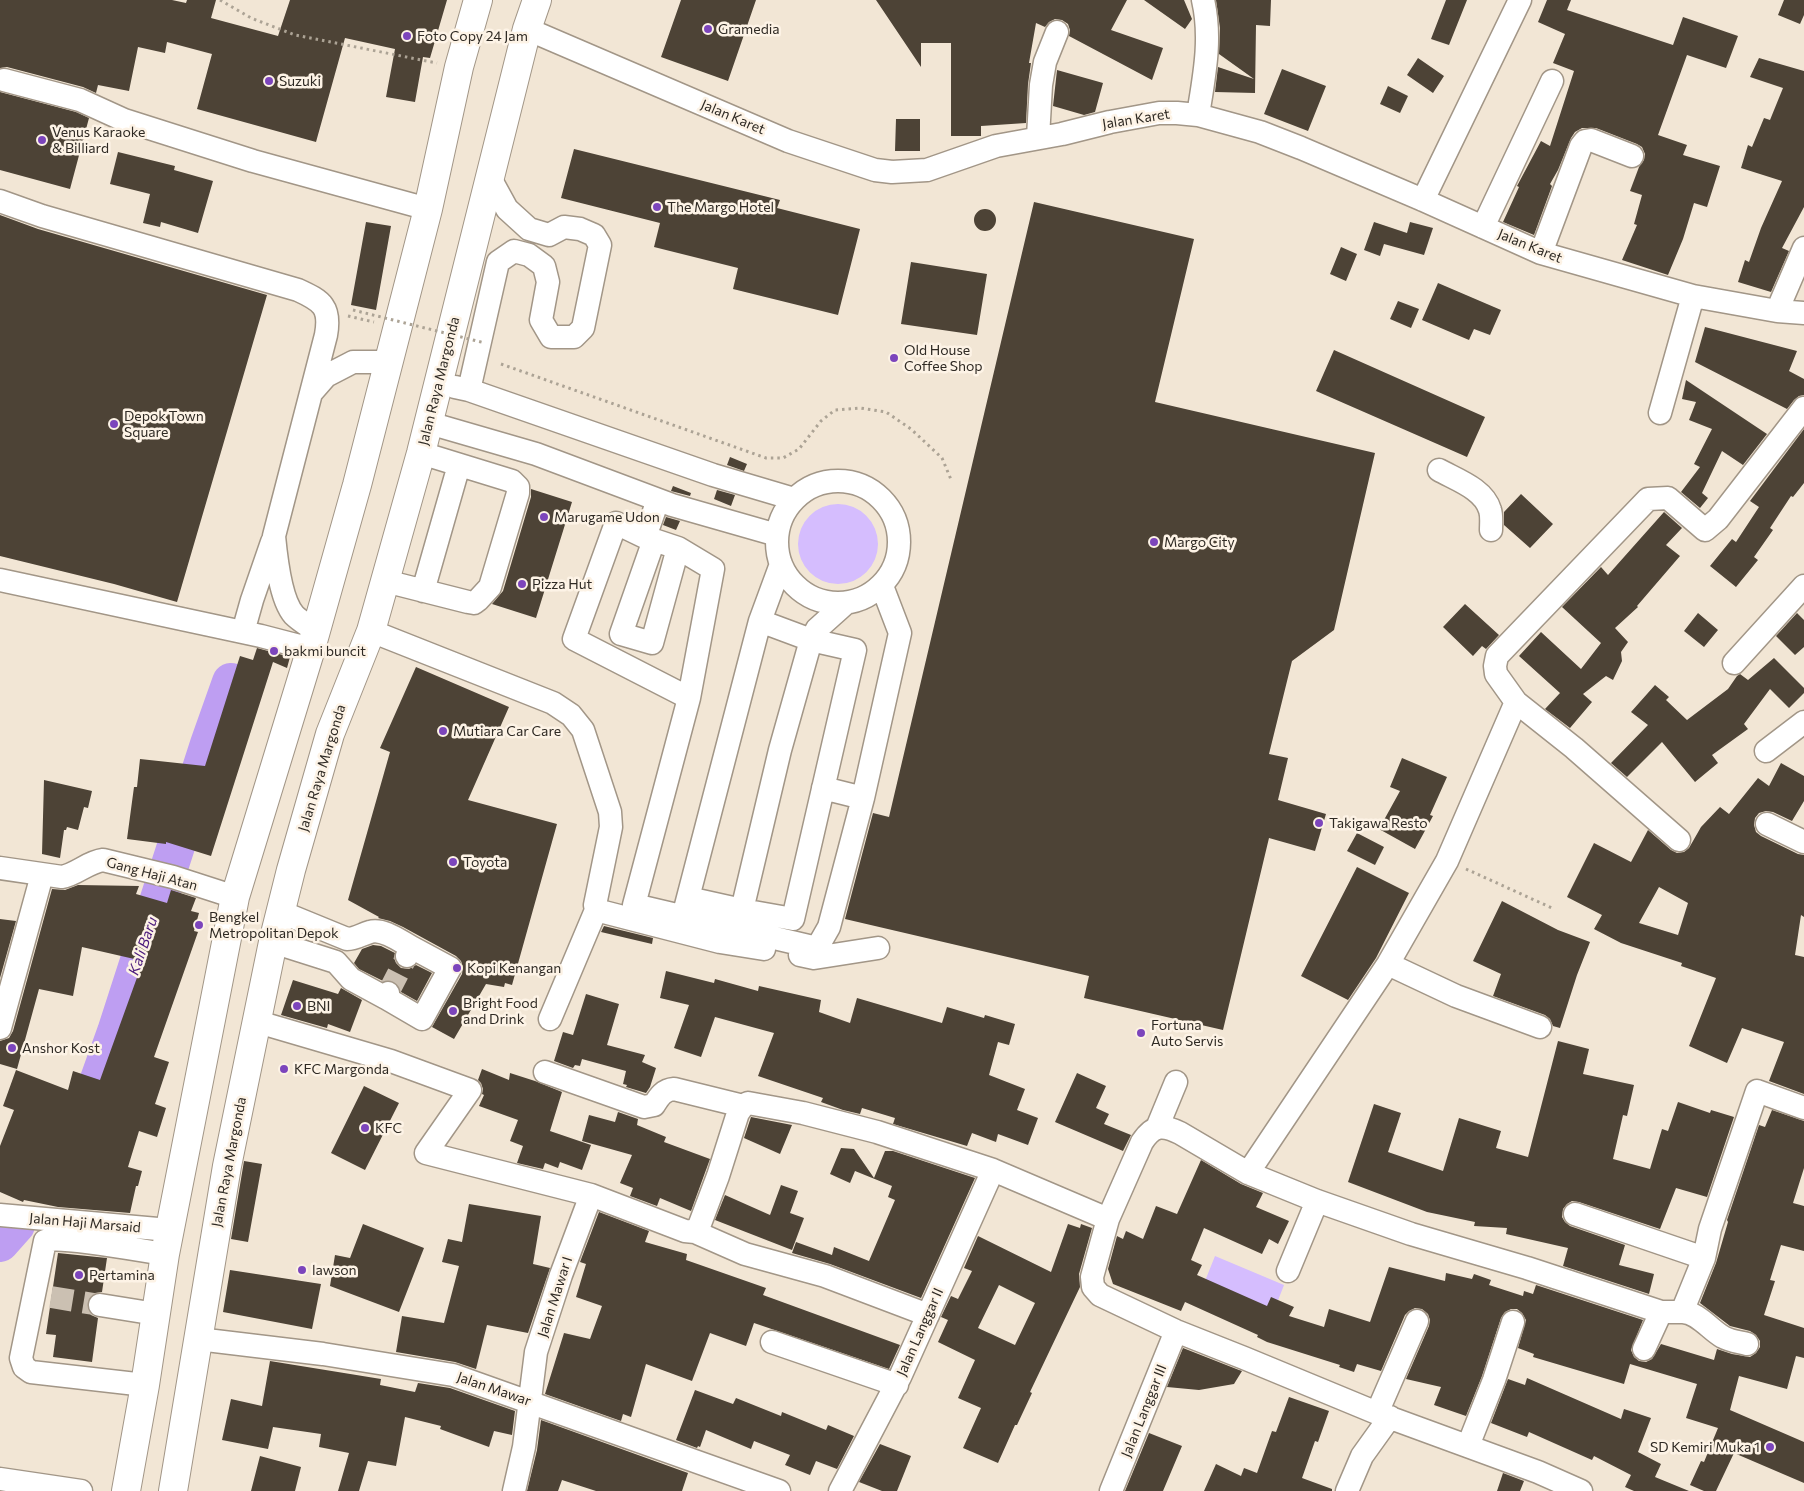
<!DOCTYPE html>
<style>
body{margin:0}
canvas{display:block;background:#f2e6d5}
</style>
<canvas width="1804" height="1491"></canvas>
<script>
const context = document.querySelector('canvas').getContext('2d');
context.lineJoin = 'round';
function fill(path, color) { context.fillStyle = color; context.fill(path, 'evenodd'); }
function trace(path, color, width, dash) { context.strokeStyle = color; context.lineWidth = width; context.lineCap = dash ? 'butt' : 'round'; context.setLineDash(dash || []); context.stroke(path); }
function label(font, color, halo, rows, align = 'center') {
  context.font = font + ' Commissioner,sans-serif'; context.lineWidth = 5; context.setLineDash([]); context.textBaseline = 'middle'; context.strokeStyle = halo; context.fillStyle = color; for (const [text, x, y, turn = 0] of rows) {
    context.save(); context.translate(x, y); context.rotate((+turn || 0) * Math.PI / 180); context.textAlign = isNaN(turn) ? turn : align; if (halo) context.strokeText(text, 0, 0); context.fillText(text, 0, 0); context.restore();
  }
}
const green = new Path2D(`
 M798 544a40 40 0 1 1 80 0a40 40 0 1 1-80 0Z
 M1215 1256 1284 1285 1272 1316 1203 1286Z`);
const river = new Path2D(`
 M82 1127 116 1032 209 744 231 682
 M0 1243 16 1225`);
const building = new Path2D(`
 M0 0H172L186 3 187 0H216L211 18 278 36 290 0H447L430 58 423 57 415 102 386 97 395 49 345 38 316 142 197 109 212 54 167 42 165 53 138 47 129 91 98 85 96 93 83 87 7 67 0 68Z
 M681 0H756L728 81 661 57Z
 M876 0H1127L1111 30 1163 48 1152 80 1069 36 1070 30 1068 24 1062 20 1055 19 1049 22 1045 27 1036 23 1029 63H1031L1028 84 1026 123 981 126V136H951V43H921V67Z
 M1144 0H1184L1192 19 1185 29Z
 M1216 0H1271L1270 26 1256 25 1255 93 1215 92 1218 67 1254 79 1219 54 1220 28Z
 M1446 0H1467L1449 45 1431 39Z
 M1547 0H1571L1567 10 1673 45 1683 17 1738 36 1726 68 1687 55 1658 135 1687 145 1683 155 1720 166 1707 207 1694 203 1683 239 1668 275 1622 260 1637 225 1634 224 1642 195 1630 191 1639 167 1644 160 1645 154 1642 147 1637 144 1596 128H1582L1575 132 1571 138 1558 170 1550 184 1552 186 1534 235 1503 222 1519 187 1517 186 1541 141 1550 146 1574 71 1553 63 1565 34 1538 22Z
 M1784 0H1804V15L1800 24 1778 15Z
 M1418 58 1444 76 1433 93 1407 75Z
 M1759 58 1804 71V207L1782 248 1789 251 1771 292 1738 282 1745 260 1749 262 1761 228 1782 181 1741 168 1748 145 1752 147 1764 118 1770 120 1783 88 1750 77Z
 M1282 69 1326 86 1308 131 1264 114Z
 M1057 70 1103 83 1095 112 1084 115 1053 106Z
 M1388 86 1408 96 1400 113 1380 104Z
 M0 92 76 112 89 118 70 189 0 170Z
 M896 119H920V151H895Z
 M574 149 780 200 777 208 860 229 838 315 733 289 738 268 654 247 660 223 561 198Z
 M118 152 175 166 174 170 213 181 198 233 161 222 160 227 143 223 150 194 110 184Z
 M1034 202 1194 239 1155 402 1375 453 1334 630 1292 661 1269 754 1288 758 1278 800 1326 814 1315 851 1269 838 1223 1030 1084 998 1089 976 845 919 873 813 889 817Z
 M974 220a11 11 0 1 1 22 0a11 11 0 1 1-22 0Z
 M0 215 38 229 267 295 177 602 114 584 0 556Z
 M366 222 391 226 376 310 351 305Z
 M1374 222 1407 233 1410 222 1433 228 1424 255 1384 244 1380 256 1364 250Z
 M1341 247 1357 254 1346 281 1330 274Z
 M911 262 987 274 977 335 901 324Z
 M1438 283 1501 310 1490 335 1474 329 1469 340 1422 320Z
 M1398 301 1419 309 1411 328 1390 319Z
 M1705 327 1797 351 1789 371 1804 379V395L1799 396 1794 400 1787 409 1695 362Z
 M1334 350 1485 417 1467 457 1316 391Z
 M1686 380 1767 434 1743 465 1722 451 1702 493 1708 498 1700 508 1681 492 1700 467 1694 464 1712 429 1689 420 1696 402 1682 399Z
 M1804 429V483L1793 497 1791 496 1770 528 1773 530 1754 557 1758 560 1736 587 1710 566 1732 539 1736 542 1759 507 1750 501Z
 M730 457 747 464 744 471 727 465Z
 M673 486 691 493 690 496 671 491Z
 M531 489 572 502 536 618 492 604 503 591 531 497Z
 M717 490 735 495 731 506 714 499Z
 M1521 494 1553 524 1530 548 1504 525V512Z
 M1664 512 1682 528 1666 545 1680 556 1637 606 1638 607 1615 628 1628 642 1621 652 1622 661 1613 680 1606 676 1583 694 1592 702 1570 728 1545 709 1560 693 1519 656 1541 632 1581 669 1601 643 1562 607 1601 567 1608 575Z
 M666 517 680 521 676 530 663 525Z
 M1465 604 1499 635 1486 649 1482 646 1473 656 1443 627Z
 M1698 613 1718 630 1704 647 1684 631Z
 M1797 613 1804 620V647L1795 655 1776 636Z
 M257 648 290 657 287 668 273 662 211 856 166 842V844L127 839 134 787H137L140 759 205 766 240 656 253 660Z
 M1774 658 1804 688V693L1789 708 1770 689 1744 724 1748 729 1712 755 1718 763 1695 782 1662 742 1627 777 1611 763 1648 725 1631 712 1655 685 1669 697 1666 700 1687 720 1728 689 1737 676 1740 674 1748 680Z
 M416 667 509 707 468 800 557 824 512 985 505 983 504 987 486 984 454 1039 432 1027 462 974 463 967 461 961 456 956 403 927 390 921 378 918 379 917 348 900 390 752 380 748Z
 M1402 758 1447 777 1430 815 1433 816 1415 849 1379 829 1400 791 1390 787Z
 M1781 763 1804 776V801L1792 821 1773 812 1766 811 1759 813 1755 818 1754 825 1756 832 1761 836 1798 854 1804 855V917L1801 915 1795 955 1804 957V1094L1769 1081 1784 1042 1742 1028 1727 1063 1689 1046 1716 978 1681 966 1682 963 1621 943 1594 929 1602 915 1567 897 1594 843 1631 862 1648 830 1671 850 1677 853 1684 852 1689 848 1701 827 1720 807 1729 814 1758 778 1769 786ZM1659 887 1688 903 1678 935 1639 923Z
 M44 780 92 791 88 808 84 807 78 830 67 827 66 830H64L60 858 42 854Z
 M1357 833 1384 847 1375 865 1347 851Z
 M1357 867 1409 893 1376 958 1348 1000 1301 976Z
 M78 885 139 886 136 894 167 903 171 890 196 898 191 911 199 913 194 931 198 932 154 1057 169 1062 155 1104 166 1108 157 1137 139 1131 128 1167 142 1171 138 1186H136L130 1213 58 1207 24 1200 23 1202 0 1192V1146L14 1110 3 1106 16 1070 68 1090 73 1071 100 1080 143 961 82 947 73 996 39 989 17 1069 0 1064V1041L9 1038 13 1031 52 889 65 890Z
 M1502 901 1558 930 1590 942 1577 975 1560 1028 1553 1026 1550 1019 1545 1015 1493 996 1501 974 1473 961Z
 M0 919 16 921 0 978Z
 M604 926 653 938 652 944 601 932Z
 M373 945 381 946 395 953 394 958 396 963 401 968 409 969 416 965 432 973 417 1001 401 992 399 985 393 981H383L359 969 354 963 362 949Z
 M666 971 714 983 715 979 758 991 759 986 821 1000 819 1012 850 1023 857 998 942 1023 947 1007 984 1018 985 1015 1015 1024 1009 1045 998 1042 989 1075 1025 1089 1017 1110 1038 1118 1028 1145 998 1134 996 1142 972 1133 967 1146 893 1124 895 1118 862 1108 860 1114 843 1110 821 1102 823 1098 758 1076 774 1033 715 1017 701 1057 674 1048 689 1005 660 998Z
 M293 980 338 994 341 988 362 1000 350 1032 328 1024 327 1028 281 1015Z
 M586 994 619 1004 607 1045 645 1055 642 1062 656 1068 650 1087 646 1093 626 1087 627 1085 623 1084 626 1071 582 1059 580 1066 575 1065 573 1068 554 1061 563 1032 573 1035Z
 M1558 1041 1589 1049 1583 1074 1634 1085 1627 1116 1623 1115 1613 1159 1650 1169 1662 1129 1668 1131 1678 1102 1710 1113 1711 1110 1734 1117 1707 1197 1676 1188 1660 1229 1579 1202 1572 1201 1567 1204 1563 1209 1562 1217 1565 1222 1570 1226 1625 1245 1619 1265 1654 1274 1649 1294 1563 1266 1568 1248 1506 1234 1507 1228 1474 1226 1475 1222 1427 1212 1348 1182 1374 1104 1401 1113 1388 1152 1443 1171 1459 1118 1501 1131 1496 1148 1528 1157Z
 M482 1069 509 1080 510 1073 535 1081 562 1092 550 1131 591 1145 582 1170 560 1162 558 1168 545 1163 543 1169 517 1163 523 1146 510 1141 518 1120 479 1106 484 1095 482 1094 483 1089 481 1083 478 1080Z
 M1077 1073 1106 1086 1096 1108 1109 1114 1104 1124 1131 1135 1123 1151 1055 1122Z
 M364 1086 399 1103 365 1170 331 1153Z
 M1772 1110 1804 1121V1168L1793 1203 1804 1206V1251L1781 1245 1770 1280 1775 1281 1764 1315 1804 1328V1358L1796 1356 1787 1389 1739 1376 1730 1410 1804 1442V1483L1734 1453 1716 1491H1704L1690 1485 1701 1461 1704 1462 1718 1428 1686 1418 1697 1384 1630 1364 1624 1384 1533 1357 1534 1354 1518 1348 1526 1320 1522 1313 1517 1309H1511L1505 1312 1501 1318 1482 1376 1466 1416 1434 1405 1441 1387 1406 1379 1429 1326 1430 1320 1428 1314 1422 1309 1415 1308 1409 1311 1405 1315 1381 1371 1357 1364 1354 1372 1339 1367 1340 1365 1267 1342 1257 1337 1258 1335 1185 1302 1181 1311 1113 1284 1108 1269 1117 1236 1123 1239 1126 1231 1143 1239 1156 1206 1177 1214 1201 1160 1241 1184 1263 1193 1256 1207 1289 1221 1278 1244 1269 1239 1262 1254 1204 1228 1191 1260 1202 1265 1197 1275 1267 1306 1271 1297 1294 1307 1289 1316 1324 1327 1329 1309 1370 1322 1389 1267 1445 1281 1446 1273 1472 1279 1474 1274 1491 1280 1489 1285 1523 1296 1524 1291 1533 1294 1536 1285 1643 1320 1631 1350 1634 1357 1639 1361 1646 1362 1652 1359 1661 1344 1714 1360 1717 1349 1732 1354 1750 1357 1756 1353 1760 1347V1341L1756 1335 1750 1331 1730 1326 1700 1303 1716 1263 1728 1222 1727 1220 1759 1125 1765 1127Z
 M618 1112 638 1119 637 1125 666 1137 664 1142 710 1159 691 1211 660 1198 657 1206 630 1196 633 1188 620 1183 632 1155 582 1141 589 1115 615 1122Z
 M751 1117 792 1125 780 1154 744 1138Z
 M841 1148 854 1149 874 1178 885 1151H893L975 1178 921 1298 830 1264 792 1253 796 1242 832 1255 834 1247 869 1261 895 1200 888 1197 892 1186 855 1171 850 1183 830 1174Z
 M244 1161 262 1164 248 1242 231 1239Z
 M781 1185 798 1191 790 1213 804 1218 792 1250 715 1220 725 1195 770 1215Z
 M469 1204 541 1216 533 1264 550 1268 528 1333 487 1325 476 1369 455 1362 396 1352 402 1316 444 1323 459 1266 442 1262 448 1239 462 1242Z
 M599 1212 649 1231 645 1242 687 1254 686 1260 766 1288 763 1295 900 1345 889 1369 754 1323 746 1346 710 1333 692 1381 646 1364 631 1417 623 1414 621 1421 545 1394 564 1333 590 1339 602 1306 576 1297 586 1264 580 1262Z
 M363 1224 424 1248 399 1312 330 1286 335 1255 350 1258Z
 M1068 1224 1080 1228 1081 1224 1092 1228 1079 1274 1080 1287 1030 1392 1032 1393 1017 1425H1015L998 1463 963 1448 981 1408 958 1398 975 1360 938 1342 948 1320 941 1317 951 1296 958 1299 972 1271 964 1268 978 1236 1051 1272ZM999 1285 1035 1303 1015 1345 978 1328Z
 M58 1253 107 1258 102 1292 95 1293 90 1296 87 1303 88 1310 91 1315 98 1318 92 1362 53 1357 56 1335 46 1334Z
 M230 1270 321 1284 312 1329 223 1312Z
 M1183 1348 1239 1370 1242 1371 1234 1384 1199 1390 1167 1387Z
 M270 1361 381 1379 380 1385 415 1392 418 1383 450 1388 515 1411 512 1435 494 1431 489 1447 440 1429 441 1426 405 1417 396 1466 368 1461 359 1491H338L349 1453 319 1447 321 1434 273 1427 268 1449 222 1440 231 1399 262 1406Z
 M1527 1378 1621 1419 1624 1409 1651 1418 1638 1452 1661 1464 1655 1477 1689 1491H1634L1625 1487 1631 1475 1594 1456 1592 1460 1529 1432 1527 1437 1491 1423 1508 1379 1525 1385Z
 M695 1390 733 1404 736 1398 781 1416 782 1412 826 1430 828 1425 854 1436 837 1469 816 1461 810 1475 785 1465 790 1455 754 1441 751 1449 706 1430 700 1447 698 1446 697 1448 676 1440Z
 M1289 1397 1329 1411 1318 1442 1315 1441 1302 1478 1332 1489V1491H1204L1216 1464 1241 1476 1244 1468 1257 1473 1272 1431 1276 1432Z
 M541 1420 688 1473 682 1491H596L562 1480 558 1491H527L537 1450Z
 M1149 1433 1182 1446 1163 1491H1125Z
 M880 1444 911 1456 897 1491H882L859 1482Z
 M260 1456 301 1467 295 1491H251Z
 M1503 1473 1524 1481 1520 1491H1497Z`);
const minorTunnel = new Path2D(`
 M388 993 407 956
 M51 1297 100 1305`);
const path = new Path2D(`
 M220 0 251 18 295 35 437 63
 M348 316 374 322
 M501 364 766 458H783L799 449 821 421 835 410 860 408 886 412 911 429 942 458 952 482
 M1466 869 1552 908`);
const minor = new Path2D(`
 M527 29 788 141 875 170 892 172 927 170 996 146 1062 134 1110 122 1159 113H1177L1198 115 1260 132 1301 148 1423 200 1541 253 1693 296 1777 311 1804 313
 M4 80 80 100 124 120 253 161 428 209
 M1198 115C1204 77 1212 39 1203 0
 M1038 137 1041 85 1045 62 1057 32
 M1423 200 1520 0
 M0 201 42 216 298 290C322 301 331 307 326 335L274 536C276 557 280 599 294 615 300 621 309 626 316 631
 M1483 227 1552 81
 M1541 253 1581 146 1585 141 1591 140 1632 156
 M1777 311 1804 248
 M455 387 469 390 713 475 794 499
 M469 390 498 262 514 251 529 255 544 266 548 282 541 320 551 337H574L583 328 600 245 594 235 580 229 564 227 549 235 529 229 507 209 490 178
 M312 392 326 376 353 362H389
 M1660 413 1693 296
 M429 423 536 454 672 505 777 535
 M1439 470C1457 480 1484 489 1490 510 1492 516 1491 524 1491 530
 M777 542a61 61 0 1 1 122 0a61 61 0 1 1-122 0Z
 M616 523 645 537 678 548 713 569 689 698 574 639Z
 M645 537 658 500
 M654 540 621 634 652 643 678 548
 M0 580 261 636 311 649
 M385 581 468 602 474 603 478 600 490 587 518 493V487L512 481 421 453
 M423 591 459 465
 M371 631 553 703 571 715 583 730 610 812 611 827 595 905 596 910 720 942 764 949
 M243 632 252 600 272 542
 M1734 663 1804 586
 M689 698 634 905 817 948 829 927 863 798 900 633 882 586
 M1766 751 1804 722
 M823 788 863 798
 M1767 824 1804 842
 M1679 840 1574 748 1516 702 1496 674 1495 666 1497 656 1648 499 1668 498 1705 530 1718 519 1804 408
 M0 868 62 877C77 874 88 862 103 860L173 877 235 897
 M688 898 742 910 780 750 811 640 760 621
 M742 910 793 919 855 650 811 640 817 629 846 603
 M281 912 347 939C356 939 362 934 370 932 383 928 400 941 411 947L407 956
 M684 913 760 621 781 564
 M273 942 336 962 351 979 386 998 388 993
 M800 955 814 958 878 948
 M1388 964 1456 996 1540 1027
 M386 998 422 1019 450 968 411 947
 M550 1019 596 910
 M258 1022 391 1061 470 1090 426 1153 591 1195 685 1231 695 1232 698 1229 718 1176 738 1113 743 1106 748 1103 803 1113 877 1132 993 1170 1108 1219
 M0 1028 42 875
 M545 1072 644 1107 654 1105C659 1097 663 1090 674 1089L743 1106
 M1157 1128 1176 1082
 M1248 1173 1388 964 1447 861 1516 702
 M1575 1214 1704 1258
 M0 1215 169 1230
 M695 1232 745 1254 825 1276 928 1315
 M1288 1271 1317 1201
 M100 1305 156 1314
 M1682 1312C1698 1312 1710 1330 1723 1337 1730 1341 1739 1342 1747 1344
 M198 1339 323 1354 453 1375 779 1491
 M772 1342 897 1385
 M1644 1349 1661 1312H1682L1704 1258 1710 1229 1757 1091 1804 1108
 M145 1385 31 1372 24 1367 21 1358 45 1241C60 1235 143 1251 165 1254
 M1377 1413 1417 1321
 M1468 1446 1494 1380 1513 1322
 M0 1479 81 1491
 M514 1491 524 1447 536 1352 561 1275 591 1195
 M840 1491 900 1377 993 1170
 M1111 1491 1176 1331
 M1347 1491 1362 1456 1390 1417
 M1581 1491 1538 1472 1377 1413 1244 1358 1176 1331 1100 1295 1093 1287 1092 1277 1108 1219 1142 1142C1154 1124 1163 1125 1180 1133L1248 1173 1317 1201 1411 1234 1527 1268 1661 1312`);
const major = new Path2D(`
 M126 1491 145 1385 165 1254 235 897 310 652 357 485 428 209 459 67 478 0
 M173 1491 227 1166 273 942 291 870 330 734 371 631 421 453 527 29 537 0`);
const pathBridge = new Path2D(`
 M353 310 485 343`);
const markers = [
 [708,29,5,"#7c45bc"],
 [407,36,5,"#7c45bc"],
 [269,81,5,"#7c45bc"],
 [42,140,5,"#7c45bc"],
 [657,207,5,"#7c45bc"],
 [894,358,5,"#7c45bc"],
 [114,424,5,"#7c45bc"],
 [544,517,5,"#7c45bc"],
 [1154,542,5,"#7c45bc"],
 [522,584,5,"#7c45bc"],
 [274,651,5,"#7c45bc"],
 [443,731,5,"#7c45bc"],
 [1319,823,5,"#7c45bc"],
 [453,862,5,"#7c45bc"],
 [199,925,5,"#7c45bc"],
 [457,968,5,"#7c45bc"],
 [297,1006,5,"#7c45bc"],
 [453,1011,5,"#7c45bc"],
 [1141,1033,5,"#7c45bc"],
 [12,1048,5,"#7c45bc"],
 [284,1069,5,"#7c45bc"],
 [365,1128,5,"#7c45bc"],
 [302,1270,5,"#7c45bc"],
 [79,1275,5,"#7c45bc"],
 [1770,1447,5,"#7c45bc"]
];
const poiNames = [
 ["Gramedia",718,29],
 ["Foto Copy 24 Jam",417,36],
 ["Suzuki",279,81],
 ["Venus Karaoke",52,132],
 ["& Billiard",52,148],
 ["The Margo Hotel",667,207],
 ["Old House",904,350],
 ["Coffee Shop",904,366],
 ["Depok Town",124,416],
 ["Square",124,432],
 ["Marugame Udon",554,517],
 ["Margo City",1164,542],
 ["Pizza Hut",532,584],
 ["bakmi buncit",284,651],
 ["Mutiara Car Care",453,731],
 ["Takigawa Resto",1329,823],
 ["Toyota",463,862],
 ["Bengkel",209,917],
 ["Metropolitan Depok",209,933],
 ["Kopi Kenangan",467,968],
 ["Bright Food",463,1003],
 ["and Drink",463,1019],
 ["BNI",307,1006],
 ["Fortuna",1151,1025],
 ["Auto Servis",1151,1041],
 ["Anshor Kost",22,1048],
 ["KFC Margonda",294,1069],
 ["KFC",375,1128],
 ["lawson",312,1270],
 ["Pertamina",89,1275],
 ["SD Kemiri Muka 1",1760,1447,"right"]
];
const streetNames = [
 ["Jalan Karet",733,117,23],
 ["Jalan Karet",1136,119,-9],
 ["Jalan Karet",1530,246,22],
 ["Jalan Raya Margonda",439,381,-76],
 ["Jalan Raya Margonda",322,768,-73],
 ["Gang Haji Atan",152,874,15],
 ["Jalan Raya Margonda",229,1162,-79],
 ["Jalan Haji Marsaid",85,1223,5],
 ["Jalan Mawar I",555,1297,-72],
 ["Jalan Langgar II",920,1332,-66],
 ["Jalan Mawar",494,1389,19],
 ["Jalan Langgar III",1144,1411,-68]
];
const waterNames = [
 ["Kali Baru",143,946,-71]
];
fill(green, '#d5bdfe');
trace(river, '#be9ef2', 38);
fill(building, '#4d4336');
trace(minorTunnel, '#cbc0b2', 22, [22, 11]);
trace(minor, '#a29687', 25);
trace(major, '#a29687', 30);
trace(path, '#aca395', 3, [2.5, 4]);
trace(minor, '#fff', 22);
trace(major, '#fff', 28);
trace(pathBridge, '#aca395', 3, [2.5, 4]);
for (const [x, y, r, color] of markers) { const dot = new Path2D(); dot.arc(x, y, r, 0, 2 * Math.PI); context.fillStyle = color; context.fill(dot); trace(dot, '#fdf3e6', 2); }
label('14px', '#2f2a24', '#fdf3e6', poiNames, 'left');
label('14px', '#2f2a24', '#fdf3e6', streetNames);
label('italic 15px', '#4c1c7d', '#fdf3e6', waterNames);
</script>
